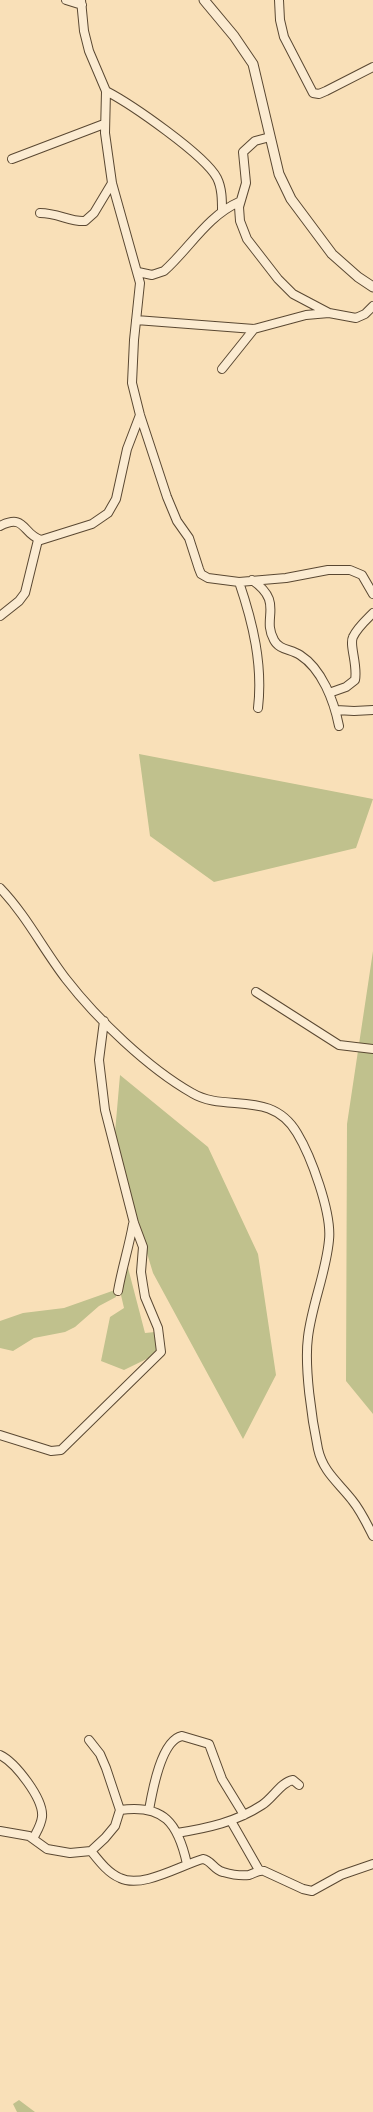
<!DOCTYPE html>
<style>
body{margin:0}
canvas{display:block;background:#f9e0b8}
</style>
<canvas width="373" height="2112"></canvas>
<script>
const context = document.querySelector('canvas').getContext('2d');
context.lineJoin = 'round';
function fill(path, color) { context.fillStyle = color; context.fill(path, 'evenodd'); }
function trace(path, color, width, dash) { context.strokeStyle = color; context.lineWidth = width; context.lineCap = dash ? 'butt' : 'round'; context.setLineDash(dash || []); context.stroke(path); }
const green = new Path2D(`
 M139 754 373 799 356 848 214 882 150 836Z
 M373 951V1414L346 1381 347 1124Z
 M120 1075 208 1147 258 1254 276 1375 243 1439 153 1273 114 1144Z
 M127 1264 145 1333 155 1332 163 1351 124 1370 101 1361 110 1317 124 1308 117 1278Z
 M115 1290 116 1297 99 1306 75 1327 65 1332 34 1338 13 1351 0 1348V1321L23 1313 64 1308Z
 M19 2100 35 2112H17L13 2104Z`);
const minor = new Path2D(`
 M66 0 82 5
 M81 0 84 31 89 51 106 91 105 133 112 183 140 283 134 340 132 383 140 415 167 497 177 521 189 538 199 569 201 574 208 578 239 582 286 578 328 570H350L362 575 373 594
 M279 0 280 20 284 37 313 93 319 94 326 91 373 67
 M106 91C131 104 205 155 217 178 222 188 222 200 222 211
 M270 137 255 141 243 152 246 183 239 207 240 221 247 239 278 279 293 294 329 313
 M12 159 104 124
 M40 213C58 213 70 222 85 221L94 213 112 183
 M138 272 152 275 164 271C189 249 207 216 239 202
 M136 320 254 329 306 315 329 313 356 318 365 314 373 306
 M222 369 254 329
 M0 526C26 513 22 534 41 540L92 524 108 513 116 499 127 449 140 415
 M252 580C285 603 261 617 274 640 279 650 291 649 300 655 322 669 334 701 339 726
 M239 582C253 623 263 665 258 708
 M0 616 19 601 25 593 38 540
 M329 693 346 687 355 680C358 665 349 645 353 637 357 628 366 620 373 613
 M336 710 354 711 373 710
 M0 888C26 915 43 949 66 979 97 1019 148 1068 192 1093 225 1113 271 1089 297 1133 311 1156 332 1213 329 1240 326 1273 312 1304 308 1337 304 1367 312 1420 318 1449 323 1472 339 1483 352 1500 361 1511 367 1524 373 1536
 M256 992 339 1045 373 1049
 M118 1291C122 1268 129 1247 133 1224
 M0 1435 51 1451 61 1450 161 1352 158 1328 145 1297 143 1285 141 1272 143 1247 134 1223 105 1110 99 1060 104 1021
 M0 1755C15 1762 44 1799 42 1817 41 1825 37 1831 34 1837
 M120 1810C164 1804 178 1823 187 1864
 M149 1810C152 1793 161 1740 182 1736L209 1744 222 1779 244 1815
 M231 1821 259 1870
 M0 1831 29 1836 47 1849 70 1853 91 1851 105 1838 115 1826 120 1810 106 1768 100 1754 89 1740
 M177 1833C208 1828 236 1822 262 1805 273 1798 281 1782 293 1780L299 1785
 M91 1851C99 1861 108 1873 120 1878 142 1889 181 1865 203 1859 211 1860 214 1870 223 1872 230 1874 242 1876 249 1875 255 1873 258 1870 264 1871L303 1889 312 1891 341 1875 373 1864`);
const tertiary = new Path2D(`
 M204 0 234 36 253 64 279 174 291 199 332 254 358 277 373 287`);
fill(green, '#c0c18d');
trace(minor, '#5a4832', 10);
trace(tertiary, '#5a4832', 11);
trace(minor, '#fbebd1', 8);
trace(tertiary, '#fbebd1', 9);
</script>
